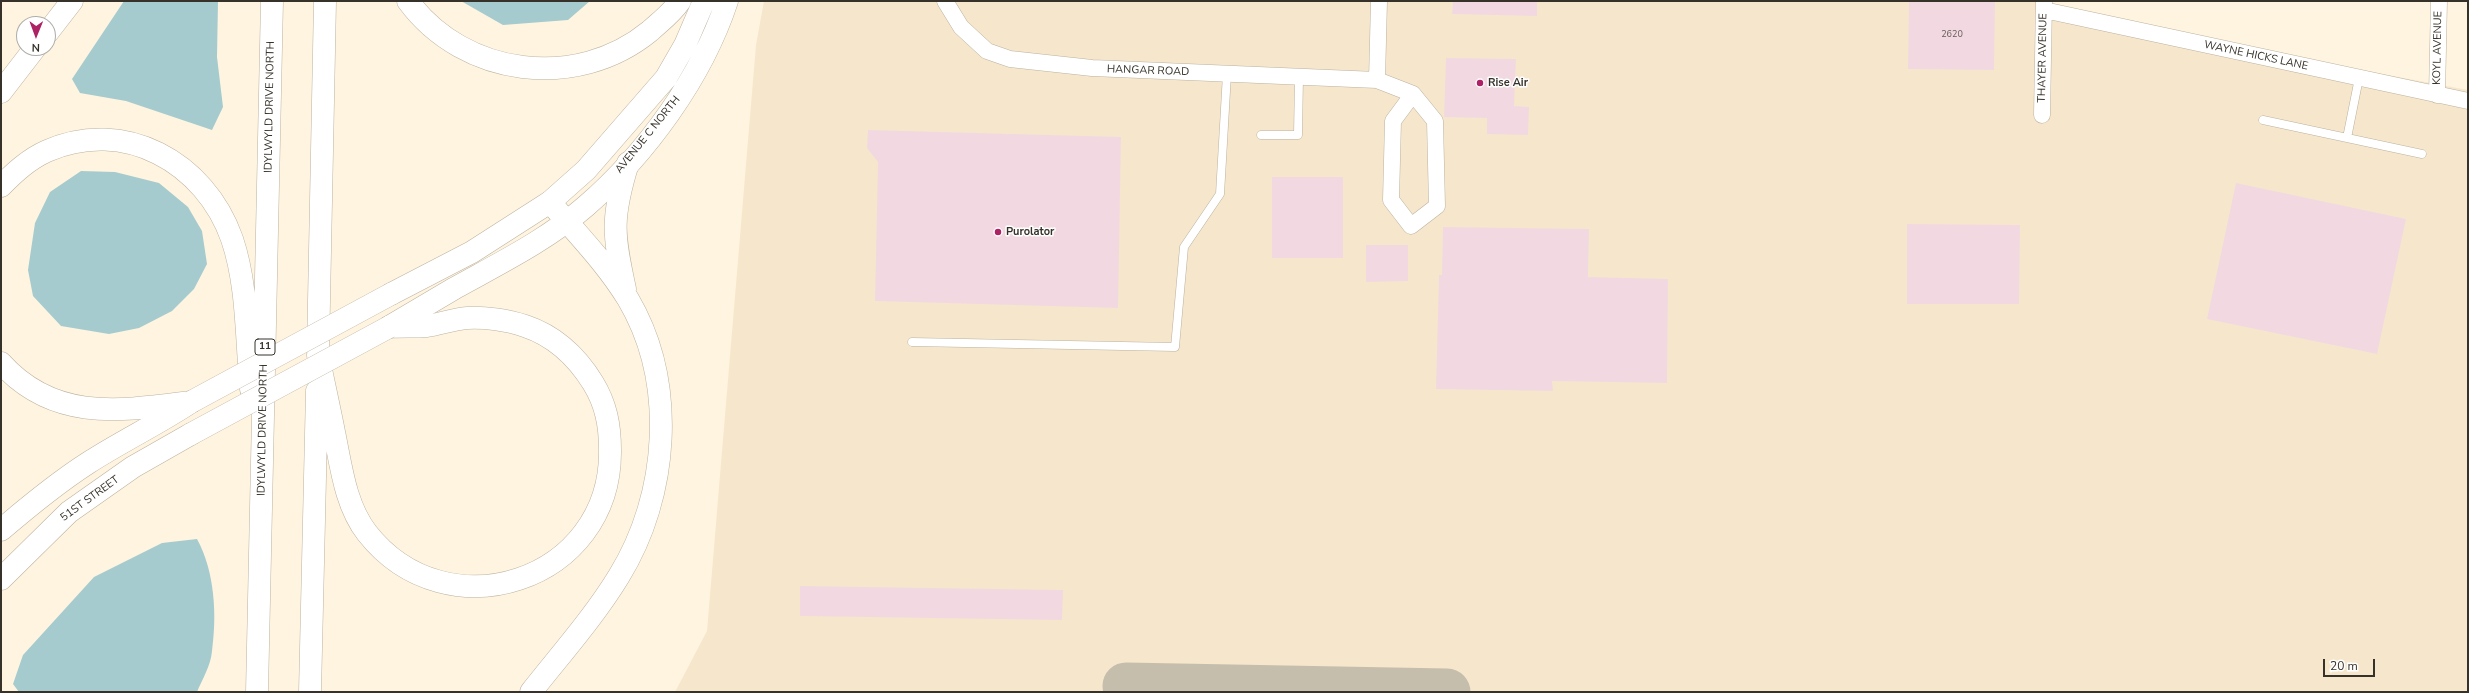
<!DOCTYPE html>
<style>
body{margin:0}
#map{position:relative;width:2469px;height:693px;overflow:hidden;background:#fff4e0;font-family:"Nunito Sans",sans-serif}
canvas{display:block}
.frame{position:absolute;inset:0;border:2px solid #36322a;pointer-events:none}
.north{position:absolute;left:16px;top:16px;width:40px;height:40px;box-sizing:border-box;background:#fff;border:1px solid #afadaa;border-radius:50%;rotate:181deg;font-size:11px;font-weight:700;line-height:16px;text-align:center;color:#36322a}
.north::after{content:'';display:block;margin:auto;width:14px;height:18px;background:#ad2263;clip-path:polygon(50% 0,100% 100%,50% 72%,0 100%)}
.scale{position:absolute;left:2323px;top:659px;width:52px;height:18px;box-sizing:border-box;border:2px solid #36322a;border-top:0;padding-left:5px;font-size:12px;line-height:14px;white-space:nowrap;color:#36322a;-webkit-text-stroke:3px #fff;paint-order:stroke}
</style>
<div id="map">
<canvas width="2469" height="693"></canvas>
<div class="frame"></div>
<div class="north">N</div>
<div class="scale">20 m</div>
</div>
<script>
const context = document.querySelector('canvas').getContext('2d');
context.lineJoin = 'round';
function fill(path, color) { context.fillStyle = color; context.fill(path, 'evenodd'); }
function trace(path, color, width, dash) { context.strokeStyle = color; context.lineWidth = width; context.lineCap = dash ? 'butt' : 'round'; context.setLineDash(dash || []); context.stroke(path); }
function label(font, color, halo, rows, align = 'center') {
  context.font = font + ' "Nunito Sans",sans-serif'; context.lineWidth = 3; context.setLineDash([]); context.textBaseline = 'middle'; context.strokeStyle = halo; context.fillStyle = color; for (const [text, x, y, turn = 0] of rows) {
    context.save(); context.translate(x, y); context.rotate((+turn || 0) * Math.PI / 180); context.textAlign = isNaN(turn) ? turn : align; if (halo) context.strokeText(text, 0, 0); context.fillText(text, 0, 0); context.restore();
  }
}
const built = new Path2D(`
 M764 1H2044V11L2468 90V692H675L707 631 756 45Z`);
const water = new Path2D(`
 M124 1H218L217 57 223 107 212 130 126 101 80 93 72 79Z
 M461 1H590L568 20 503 25Z
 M81 171 115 172 159 183 188 207 202 231 207 264 194 289 172 311 139 328 109 334 61 326 33 296 28 270 35 223 50 192Z
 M197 539C215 572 217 615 212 651 211 665 202 680 197 692H19L13 684 23 655 94 577 162 543Z`);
const taxiway = new Path2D(`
 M1126 686 1447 692`);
const building = new Path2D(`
 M1453 1H1537V16L1452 14Z
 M1909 1H1995L1994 70 1908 69Z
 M1446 58 1516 59 1514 106 1529 107 1528 135 1487 134V118L1444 117Z
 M868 130 1121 137 1118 308 875 301 878 162 867 148Z
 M1272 177H1343V258H1272Z
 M2236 183 2406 219 2377 354 2207 319Z
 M1907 224 2020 225 2019 304H1907Z
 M1443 227 1589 229 1588 277 1668 279 1667 383 1552 381 1553 391 1436 389 1439 275H1442Z
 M1366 245H1408V281L1366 282Z
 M800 586 1063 590 1062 620 800 616Z`);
const service = new Path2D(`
 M2263 120 2422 154
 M1261 135H1298L1299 77
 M2347 138 2359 78
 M912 342 1175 347 1184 247 1220 194 1227 74`);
const minor = new Path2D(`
 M945 1 961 27 987 51 1010 59 1092 68 1377 80
 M1379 1 1377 80 1413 94 1435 121 1437 206 1411 226 1391 200 1393 121 1413 94
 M2044 10 2468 101
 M2437 95 2439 1
 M2042 115 2044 1`);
const secondary = new Path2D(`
 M391 294 472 252 550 202 586 170 666 78 685 45 704 1
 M389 327C411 314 433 301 455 288 500 263 547 240 586 206 646 154 702 77 727 1
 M1 530C29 506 57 483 88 463 122 441 158 424 191 402
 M1 579 69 512 133 467 191 434`);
const motorway = new Path2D(`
 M408 1C464 77 577 91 650 31 661 21 672 13 680 1
 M48 32 72 1
 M1 92 35 48
 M1 186C15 172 29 159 47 151 124 117 205 162 232 239 248 286 246 340 251 389
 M625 289C613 234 611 218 628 163
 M318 351 325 1
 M318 355C323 380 329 406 334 432 341 465 345 505 367 533 447 635 612 581 610 450 610 425 606 404 593 383 577 357 555 336 525 326 508 320 485 317 467 318 454 319 440 324 427 326 415 327 402 326 389 327
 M1 363C54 422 120 411 191 402
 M257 692 272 1
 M310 692 317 391
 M531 692C561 654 594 617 619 576 669 495 677 382 628 299 606 263 577 234 550 202`);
const secondaryBridge = new Path2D(`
 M191 402 391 294
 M191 434 389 327`);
const markers = [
 [1480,83,4,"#ad2263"],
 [998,232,4,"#ad2263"]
];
const numberNames = [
 ["2620",1952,35]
];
const shields = [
 [265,347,20]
];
const shieldNames = [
 ["11",265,347]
];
const streetNames = [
 ["KOYL AVENUE",2438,48,-89],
 ["WAYNE HICKS LANE",2256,56,12],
 ["THAYER AVENUE",2043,58,-89],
 ["HANGAR ROAD",1148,71,2],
 ["IDYLWYLD DRIVE NORTH",270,107,-89],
 ["AVENUE C NORTH",648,135,-51],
 ["IDYLWYLD DRIVE NORTH",263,430,-89],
 ["51ST STREET",90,499,-36]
];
const poiNames = [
 ["Rise Air",1488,83],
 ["Purolator",1006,232]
];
fill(built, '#f6e7cc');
fill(water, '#a5cbcf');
trace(taxiway, '#c6beac', 47);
fill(building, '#f2d9e1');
trace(service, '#bcb29f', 9);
trace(minor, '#bcb29f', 17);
trace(secondary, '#bcb29f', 23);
trace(motorway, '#bcb29f', 23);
trace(service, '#fff', 8);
trace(minor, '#fff', 16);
trace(secondary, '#fff', 22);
trace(motorway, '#fff', 22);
trace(secondaryBridge, '#bcb29f', 23, []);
trace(secondaryBridge, '#fff', 22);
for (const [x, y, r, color] of markers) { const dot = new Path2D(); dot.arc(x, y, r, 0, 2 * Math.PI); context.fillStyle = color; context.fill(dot); trace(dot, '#fff', 1.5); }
label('9px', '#655c58', null, numberNames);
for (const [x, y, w] of shields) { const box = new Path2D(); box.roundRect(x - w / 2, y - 8, w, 16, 3); context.fillStyle = '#fff'; context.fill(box); trace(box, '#36322a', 1); }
label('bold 10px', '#36322a', null, shieldNames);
label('11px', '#36322a', '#fff', streetNames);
label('bold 11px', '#36322a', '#fff', poiNames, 'left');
</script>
